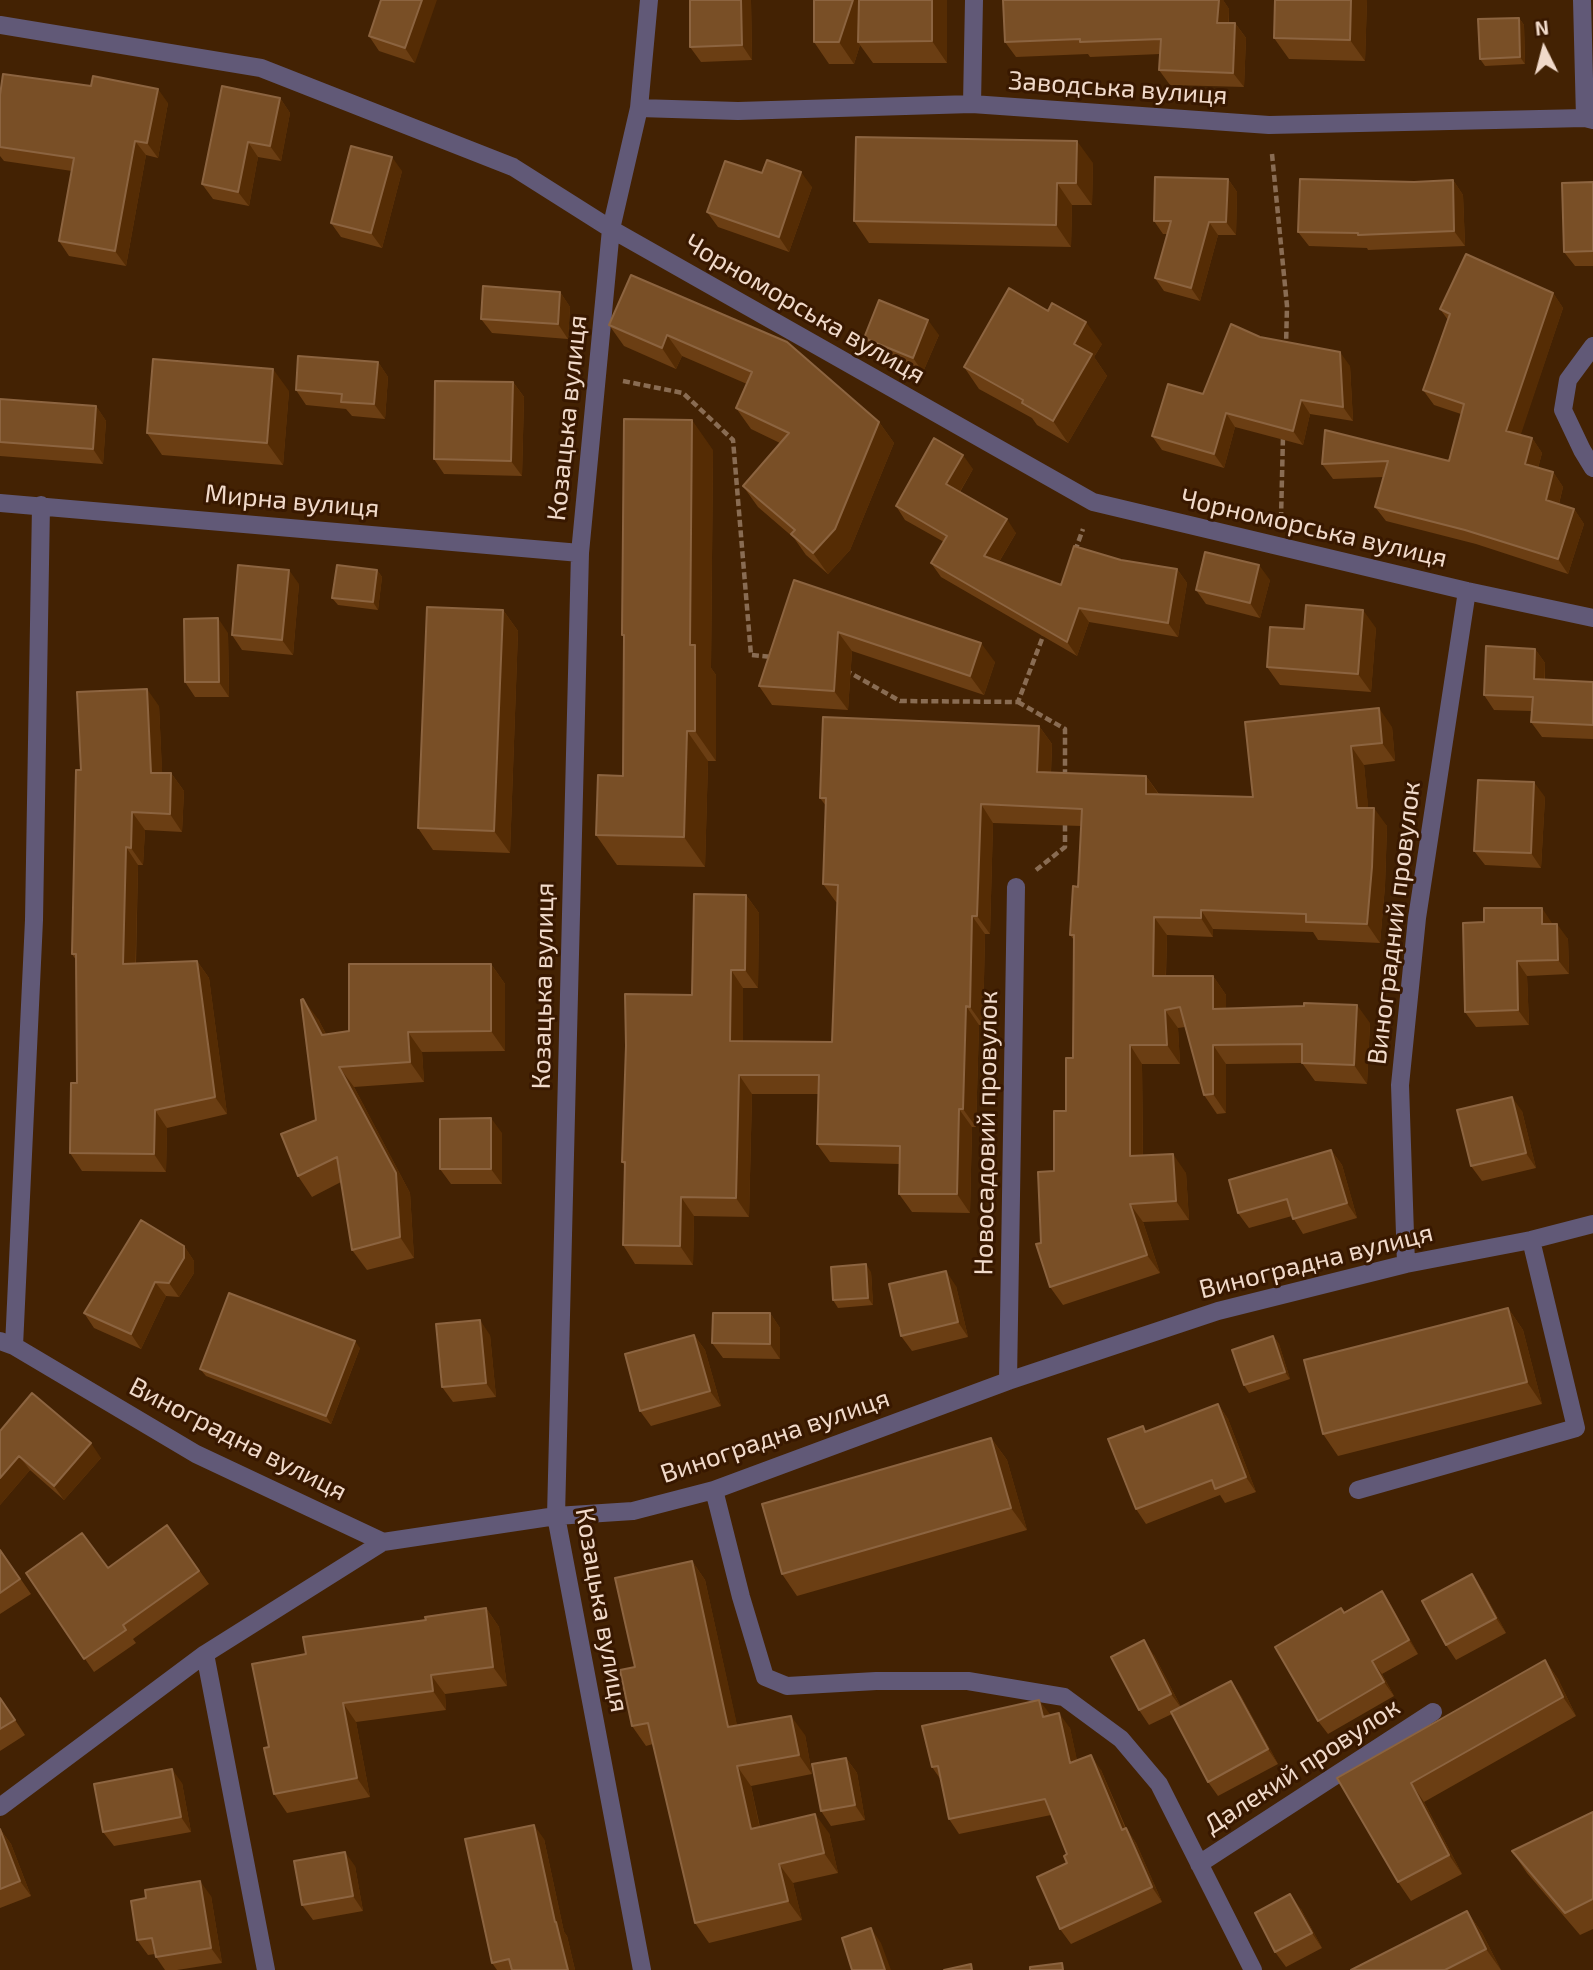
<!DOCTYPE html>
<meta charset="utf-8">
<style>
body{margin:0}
#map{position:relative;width:1593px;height:1970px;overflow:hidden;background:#432203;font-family:"Exo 2",sans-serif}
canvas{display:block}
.north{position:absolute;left:1509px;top:14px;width:70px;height:70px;-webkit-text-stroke:5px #381800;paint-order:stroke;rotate:354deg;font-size:19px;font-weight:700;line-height:28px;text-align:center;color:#f1daca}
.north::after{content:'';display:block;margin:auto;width:24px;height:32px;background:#f1daca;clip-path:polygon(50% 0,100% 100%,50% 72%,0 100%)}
</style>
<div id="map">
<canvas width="1593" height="1970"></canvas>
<div class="north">N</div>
</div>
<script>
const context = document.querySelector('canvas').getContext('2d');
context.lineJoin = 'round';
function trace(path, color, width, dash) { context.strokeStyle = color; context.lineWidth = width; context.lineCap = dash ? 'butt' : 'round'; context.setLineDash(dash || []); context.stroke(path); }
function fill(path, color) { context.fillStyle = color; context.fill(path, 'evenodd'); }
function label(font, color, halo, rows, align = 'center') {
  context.font = font + ' "Exo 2",sans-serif'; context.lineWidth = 6; context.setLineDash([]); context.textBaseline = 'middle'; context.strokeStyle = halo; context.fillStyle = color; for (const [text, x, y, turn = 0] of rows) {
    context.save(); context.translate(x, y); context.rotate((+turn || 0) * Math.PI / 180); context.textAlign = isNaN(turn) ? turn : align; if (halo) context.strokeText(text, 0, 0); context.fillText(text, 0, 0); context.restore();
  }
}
const path = new Path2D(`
 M1272 154 1287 306 1286 347
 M623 381 683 393 733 440 751 655 772 657
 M1281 519 1283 436
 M1075 551 1083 529
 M845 670 900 701 1018 702 1045 631
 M1018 702 1065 729V776
 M1036 870 1065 847V823`);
const minor = new Path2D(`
 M1582 0 1585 118
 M0 25 261 68 513 167 611 229 1093 502 1467 591 1593 618
 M972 104 974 0
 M639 108 738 111 972 104 1269 125 1585 118 1593 120
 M1593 346 1568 380 1563 410 1582 450 1593 468
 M0 503 580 553
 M1406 1264 1400 1085 1417 918 1467 591
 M0 1341 14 1346 196 1454 383 1542 556 1516 633 1511 714 1490 1008 1381 1218 1311 1406 1264 1531 1240 1593 1224
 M14 1346 34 920 41 505
 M1008 1381 1016 887
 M714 1490 741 1597 765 1677 787 1686 876 1681H968L1064 1697 1121 1739 1159 1784 1253 1970
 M1358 1490 1576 1428 1531 1240
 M205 1654 266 1970
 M0 1807 205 1654 383 1542
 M1199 1864 1433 1712
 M642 1970 556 1516 580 553 611 229 639 108 649 0`);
const wall = new Path2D(`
 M381 0 415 63 379 51 369 36Z
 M690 0H751L752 60 701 62 690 47Z
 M814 0H947V63H873L860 45 854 64H829L814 42Z
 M1003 0H1223L1229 9V23H1235L1246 38 1244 87 1170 85 1159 70 1160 54 1090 57 1088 54 1016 57 1005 42Z
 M1367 0 1365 61 1289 59 1274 38Z
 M1519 18 1524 25 1525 64 1485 66 1480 59Z
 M0 95 168 103 158 158 146 155 126 266 69 256 59 241 72 171 4 161 0 156Z
 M280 98 290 113 281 161 258 157 249 206 213 199 202 184Z
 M1093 163 1092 205H1072L1071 247 869 243 854 221Z
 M402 171 382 248 341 237 331 223Z
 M762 173 812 187 789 252 718 227 707 212Z
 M1228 179 1237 192 1236 235H1218L1200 301 1164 291 1155 278 1168 234H1163L1154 221Z
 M1453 180 1463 195 1465 246 1368 250 1367 248 1309 246 1298 232 1414 182Z
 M1593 182V266H1575L1564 252Z
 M631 275 879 422 894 443 850 550 828 574 806 555 794 538 758 507 743 486 780 443 751 429 736 408 747 384 682 356 676 369 624 346 609 325Z
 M560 292 570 307 568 339 492 333 481 319Z
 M1553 293 1563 308 1520 435 1532 438 1542 453 1538 468 1553 472 1563 487 1559 504 1574 509 1584 524 1568 574 1476 544 1386 521 1375 507 1383 477 1333 479 1322 464 1325 430 1449 461 1461 414 1434 405 1423 390 1448 320 1440 309Z
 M939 335 923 372 874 352 864 338Z
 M1260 337 1350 366 1353 421 1310 414 1303 445 1235 427 1224 468 1162 450 1152 436 1203 394Z
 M1102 344 1094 357 1107 376 1068 443 1037 425 1032 418 979 389 964 367Z
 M378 362 388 377 385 419 352 416 346 409 306 405 296 390Z
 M513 382 524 397 522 476 444 474 434 459Z
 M289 391 283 465 162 455 147 433Z
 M0 399 96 406 106 421 103 464 0 456Z
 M713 450 711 668 716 675V761H708L705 867 617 865 596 835 623 776 624 638 622 635Z
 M973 469 960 492 1016 533 999 562 1061 585 1121 560 1177 569 1187 583 1178 637 1089 622 1077 656 941 577 931 563 944 542 905 520 896 506Z
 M377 570 382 577 378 610 338 605 332 598Z
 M794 580 995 662 984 695 852 651 848 710 772 705 759 686Z
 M1270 580 1260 618 1206 604 1196 590Z
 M299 584 293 655 242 650 232 635Z
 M503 610 518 631 510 853 433 850 418 828Z
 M1376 628 1371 692 1280 685 1267 667 1304 629Z
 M228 633 229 697H195L185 682Z
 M1535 649 1545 663V679L1593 682V739L1542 737 1531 722 1532 711 1494 710 1484 695Z
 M159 706 162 773H171L184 791 182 832 145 830 143 865H138L136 964 197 961 209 978 227 1114 167 1128 166 1172 82 1171 70 1153 77 1083 76 960 72 954 81 770Z
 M1245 722 1392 727 1395 761 1364 765 1368 808 1387 826 1385 886 1380 943 1318 940 1313 932 1213 929V937L1167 935 1166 976H1213L1226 995V1008L1370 1023 1367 1084 1315 1081 1302 1063 1226 1064V1113L1217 1114 1204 1095 1185 1027 1178 1028 1180 1064H1142L1143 1156 1186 1173 1189 1220 1143 1222 1160 1273 1063 1305 1050 1287 1041 1243 1066 1111 1073 1058 1074 940 1070 935 1078 887 1081 826 993 823 990 934H985L983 1025H979L976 1127H972L970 1213 912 1212 899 1194V1164L830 1162 817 1144 818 1094H752L749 1217 694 1216 693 1265 635 1264 623 1245 625 1166 622 1162 692 995 746 895 759 913 758 988H743V1042H832L838 903 836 902 823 884 826 806 820 798 1039 726 1052 744 1051 773 1146 776 1159 794 1253 797Z
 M1545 797 1541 868 1485 865 1474 851Z
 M1552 923V924L1568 939 1569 974 1527 976 1529 1025 1476 1027 1465 1012Z
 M491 964 505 984V1051L422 1052 424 1082 354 1087 410 1193 414 1258 367 1270 352 1250 341 1182 312 1197 298 1176 316 1120 318 1019 326 1034 349 1031Z
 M1522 1111 1536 1168 1482 1181 1471 1166Z
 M502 1133V1184H451L440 1169Z
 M1331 1150 1342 1165 1357 1218 1303 1234 1292 1216 1249 1228 1238 1213Z
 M184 1246 194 1261V1273L179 1297 166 1296 141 1349 94 1328 84 1313Z
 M871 1272 873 1305 838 1308 833 1300Z
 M956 1286 968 1337 912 1351 901 1336Z
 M1508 1308 1523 1330 1542 1404 1338 1456 1323 1434Z
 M770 1313 780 1328V1359L723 1358 712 1343Z
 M490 1335 496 1397 453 1402 442 1387Z
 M694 1335 705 1350 721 1406 651 1426 640 1411Z
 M1273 1336 1279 1344 1290 1379 1249 1393 1244 1385Z
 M360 1348 331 1424 206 1376 200 1369Z
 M1218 1404 1228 1419 1256 1492 1225 1503 1220 1495 1146 1524 1136 1509 1147 1431Z
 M0 1431 101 1458 64 1500 30 1470 0 1505Z
 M991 1438 1007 1460 1027 1530 797 1596 782 1574Z
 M167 1525 209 1584 133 1639 136 1643 94 1672 26 1573 108 1568Z
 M0 1549 31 1594 0 1614Z
 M692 1561 705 1580 737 1726 805 1735 812 1774 751 1786 760 1827 829 1833 838 1873 793 1883 802 1920 709 1943 695 1923 653 1744 646 1746 632 1726 635 1667Z
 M1482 1589 1506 1633 1456 1660 1446 1645Z
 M1382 1591 1391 1605 1418 1654 1382 1674 1394 1696 1328 1734 1318 1721 1344 1612Z
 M486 1608 499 1627 507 1686 445 1694 446 1710 356 1722 370 1797 287 1813 274 1794 269 1747 306 1654 426 1620Z
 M1154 1655 1181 1707 1231 1681 1241 1696 1278 1764 1218 1796 1208 1782 1172 1714 1149 1725 1139 1710Z
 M1545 1660 1558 1679 1576 1716 1424 1802 1462 1874 1411 1901 1398 1882 1337 1778Z
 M0 1697 25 1735 0 1751Z
 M1050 1714 1070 1728 1077 1761 1101 1770 1126 1828 1136 1843 1162 1902 1071 1944 1060 1929 1067 1854 1051 1815 959 1834 949 1819 941 1780 932 1767Z
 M846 1758 857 1773 865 1820 831 1826 821 1811Z
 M182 1783 191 1832 114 1846 103 1832Z
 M1593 1812V1929L1580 1935 1527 1873 1512 1851Z
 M0 1829 11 1844 31 1896 0 1908Z
 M544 1839 564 1932 567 1936 575 1970H497L492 1963Z
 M355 1866 363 1911 313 1920 302 1905Z
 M211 1896 222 1963 177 1970H165L156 1957 155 1954 148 1955 137 1940Z
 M1301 1909 1322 1948 1286 1967 1275 1952Z
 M1467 1911 1482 1933 1501 1970H1351Z`);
const shadedWall = new Path2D(`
 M422 0H437L415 63 405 48Z
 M741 0H751L752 60 742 45Z
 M853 0H873L858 42 860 45 854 64 839 42Z
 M932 0H947V63L932 41Z
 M1219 0H1223L1229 9 1228 37 1217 23Z
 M1351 0H1367L1365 61 1350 40Z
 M1519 18 1524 25 1525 64 1520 57Z
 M1235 23 1246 38 1244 87 1233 73Z
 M158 89 168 103 158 158 147 143Z
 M280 98 290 113 281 161 270 146Z
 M135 141 146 155 126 266 115 251Z
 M1077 141 1093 163 1092 205 1076 183Z
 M248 142 258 157 249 206 238 192Z
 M392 157 402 171 382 248 371 233Z
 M801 172 812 187 789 252 779 237Z
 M1228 179 1237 192 1236 235 1226 222Z
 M1453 180 1463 195 1465 246 1454 231Z
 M1057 183 1072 205 1071 247 1056 225Z
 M1209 222 1218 235 1200 301 1191 288Z
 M560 292 570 307 568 339 558 324Z
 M1553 293 1563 308 1517 446 1506 431Z
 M928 320 939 335 923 372 913 358Z
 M1086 322 1102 344 1094 357 1107 376 1068 443 1053 421 1074 344Z
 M667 335 682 356 676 369 662 348Z
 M1340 352 1350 366 1353 421 1343 407Z
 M378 362 388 377 385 419 374 404Z
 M273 369 289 391 283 465 267 443Z
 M513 382 524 397 522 476 511 461Z
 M1301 400 1310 414 1303 445 1293 431Z
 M96 406 106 421 103 464 93 449Z
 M1226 413 1235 427 1224 468 1214 454Z
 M692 420 713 450 711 668 716 675V761L695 731 690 645Z
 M879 422 894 443 850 550 828 574 813 553Z
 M1532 438 1542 453 1535 479 1525 464Z
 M963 455 973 469 956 498 946 484Z
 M1553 472 1563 487 1556 515 1546 500Z
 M1574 509 1584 524 1568 574 1558 559Z
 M1007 519 1016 533 994 570 984 556Z
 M1259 565 1270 580 1260 618 1250 603Z
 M1177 569 1187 583 1178 637 1168 623Z
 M289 570 299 584 293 655 282 640Z
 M377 570 382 577 378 610 373 602Z
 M1079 608 1089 622 1077 656 1067 642Z
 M503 610 518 631 510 853 494 831Z
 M1363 610 1376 628 1371 692 1358 674Z
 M218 618 228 633 229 697 219 682Z
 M838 632 852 651 848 710 834 691Z
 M981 643 995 662 984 695 970 676Z
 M1535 649 1545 663 1544 693 1534 679Z
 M147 689 159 706 163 790 151 773Z
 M1379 708 1392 727 1395 761 1382 743Z
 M1039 726 1052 744 1050 790 1037 772Z
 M687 731 708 761 705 867 684 837Z
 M1351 746 1364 765 1370 826 1357 808Z
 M171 773 184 791 182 832 170 814Z
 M1146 776 1159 795 1146 794Z
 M1534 782 1545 797 1541 868 1531 853Z
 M981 804 993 823 990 934 977 916Z
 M1374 808 1387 826 1385 886 1380 943 1367 924Z
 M132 812 145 830 143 865 131 848Z
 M126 847 138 865 135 982 123 964Z
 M746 895 759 913 758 988 745 970Z
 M1542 908 1552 923V939L1542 924Z
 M1201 910 1213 929V937L1201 918Z
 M972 916 985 934 983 1025 970 1007Z
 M1154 917 1167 935 1165 995 1153 976Z
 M1557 924 1568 939 1569 974 1558 960Z
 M197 961 209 978 227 1114 215 1097Z
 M1517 961 1527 976 1529 1025 1518 1010Z
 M491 964 505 984V1051L491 1031Z
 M731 970 743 988V1060L730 1041Z
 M1213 976 1226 995V1027L1213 1009Z
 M303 999 318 1019 337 1055 322 1035Z
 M1357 1005 1370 1023 1367 1084 1354 1065Z
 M966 1006 979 1025 976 1127 963 1109Z
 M1165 1010 1178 1028 1180 1064 1167 1045Z
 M408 1032 422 1052 424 1082 410 1062Z
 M1130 1045 1142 1064 1143 1175 1130 1156Z
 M1213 1045 1226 1064V1113L1213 1094Z
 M339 1067 354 1087 410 1193 414 1258 400 1237Z
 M739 1075 752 1094 749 1217 736 1198Z
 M1512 1097 1522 1111 1536 1168 1526 1153Z
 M959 1109 972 1127 970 1213 957 1194Z
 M155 1110 167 1128 166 1172 154 1154Z
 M491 1118 502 1133V1184L491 1169Z
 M1331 1150 1342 1165 1357 1218 1347 1203Z
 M1173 1154 1186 1173 1189 1220 1176 1201Z
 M681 1197 694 1216 693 1265 680 1246Z
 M1130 1204 1143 1222 1160 1273 1147 1255Z
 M184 1246 194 1261V1273L179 1297 169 1283Z
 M866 1264 871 1272 873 1305 868 1298Z
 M946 1271 956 1286 968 1337 958 1322Z
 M155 1282 166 1296 141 1349 131 1334Z
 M1508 1308 1523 1330 1542 1404 1527 1382Z
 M770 1313 780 1328V1359L770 1344Z
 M480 1320 490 1335 496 1397 486 1383Z
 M694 1335 705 1350 721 1406 710 1391Z
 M1273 1336 1279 1344 1290 1379 1285 1372Z
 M355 1341 360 1348 331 1424 326 1416Z
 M1218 1404 1228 1419 1256 1492 1246 1477Z
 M991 1438 1007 1460 1027 1530 1011 1508Z
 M91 1443 101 1458 64 1500 54 1486Z
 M19 1456 30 1470 0 1505V1478Z
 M692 1561 705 1580 742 1747 728 1727Z
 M1472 1574 1482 1589 1506 1633 1496 1618Z
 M1382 1591 1391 1605 1418 1654 1409 1640Z
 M486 1608 499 1627 507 1686 493 1667Z
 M1144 1640 1154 1655 1182 1709 1171 1694Z
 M1545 1660 1558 1679 1576 1716 1563 1697Z
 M1372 1661 1382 1674 1394 1696 1384 1682Z
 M431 1675 445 1694 446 1710 433 1691Z
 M1231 1681 1241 1696 1278 1764 1268 1749Z
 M1039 1700 1050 1714 1054 1732 1043 1717Z
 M343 1703 356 1722 370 1797 357 1778Z
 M1059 1713 1070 1728 1081 1778 1070 1763Z
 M791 1716 805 1735 812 1774 799 1755Z
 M1091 1755 1101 1770 1132 1845 1122 1830Z
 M846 1758 857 1773 865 1820 855 1805Z
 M737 1766 751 1786 764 1849 751 1829Z
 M172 1769 182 1783 191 1832 181 1817Z
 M1411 1783 1424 1802 1462 1874 1449 1855Z
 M815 1814 829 1833 838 1873 824 1853Z
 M534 1825 544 1839 564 1932 567 1936 575 1970H568L555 1922Z
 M1126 1828 1136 1843 1162 1902 1152 1887Z
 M0 1829 11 1844 31 1896 20 1881Z
 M345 1852 355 1866 363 1911 353 1896Z
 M779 1864 793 1883 802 1920 788 1901Z
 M200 1881 211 1896 222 1963 211 1948Z
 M1290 1894 1301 1909 1322 1948 1312 1933Z
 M1467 1911 1482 1933 1501 1970 1486 1949Z
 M871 1928 881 1943 891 1970H885Z`);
const building = new Path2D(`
 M381 0H422L405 48 369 36Z
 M690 0H741L742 45 690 47Z
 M814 0H853L839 42H814Z
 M859 0H932V41L858 42Z
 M1003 0H1219L1217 23H1235L1233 73 1159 70 1161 39 1080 42V39L1005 42Z
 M1275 0H1351L1350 40 1274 38Z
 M1519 18 1520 57 1480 59 1478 19Z
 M3 74 91 86 93 76 158 89 147 143 135 141 115 251 59 241 74 158 0 147V95Z
 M222 86 280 98 270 146 248 142 238 192 202 184Z
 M856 137 1077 141 1076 183H1057L1056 225 854 221Z
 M351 146 392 157 371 233 331 223Z
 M767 160 801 172 779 237 707 212 725 161 762 173Z
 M1155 177 1228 179 1226 222H1209L1191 288 1155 278 1171 221H1154Z
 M1300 179 1414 182 1453 180 1454 231 1358 235V233L1298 232Z
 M1593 182V251L1564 252 1562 183Z
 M1466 254 1553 293 1506 431 1532 438 1525 464 1553 472 1546 500 1574 509 1558 559 1465 530 1375 507 1388 461 1322 464 1325 430 1449 461 1464 404 1423 390 1450 314 1440 309Z
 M631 275 787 342 879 422 835 529 813 553 791 534 795 530 743 486 789 433 736 408 752 372 667 335 662 348 609 325Z
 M483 286 560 292 558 324 481 319Z
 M1009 288 1048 311 1052 303 1086 322 1074 344 1092 354 1053 421 1022 403 1023 400 964 367Z
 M879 300 928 320 913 358 864 338Z
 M1231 324 1260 337 1340 352 1343 407 1301 400 1293 431 1226 413 1214 454 1152 436 1168 384 1203 394Z
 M298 356 378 362 374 404 341 402 342 394 296 390Z
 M153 359 273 369 267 443 147 433Z
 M435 381 513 382 511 461 434 459Z
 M0 399 96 406 93 449 0 442Z
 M624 419 692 420 690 645H695V731H687L684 837 596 835 598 775 623 776 624 635H622Z
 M934 438 963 455 946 484 1007 519 984 556 1061 585 1074 546 1121 560 1177 569 1168 623 1079 608 1067 642 931 563 947 536 896 506Z
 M1205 552 1259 565 1250 603 1196 590Z
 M238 565 289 570 282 640 232 635Z
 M337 565 377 570 373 602 332 598Z
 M794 580 981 643 970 676 838 632 834 691 759 686Z
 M1306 605 1363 610 1358 674 1267 667 1270 627 1304 629Z
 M427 607 503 610 494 831 418 828Z
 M218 618 219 682H185L184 619Z
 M1486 646 1535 649 1534 679 1593 682V725L1531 722 1533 697 1484 695Z
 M147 689 151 773H171L170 814 132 812 131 848 126 847 123 964 197 961 215 1097 155 1110 154 1154 70 1153 71 1083H77L76 954H72L76 770H81L77 692Z
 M1379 708 1382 743 1351 746 1357 808H1374L1372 867 1367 924 1306 922V914L1201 910V918L1154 917 1153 976H1213V1009L1304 1006V1003L1357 1005 1354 1065 1302 1063V1044L1213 1045V1094L1204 1095 1180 1007 1165 1010 1167 1045H1130V1156L1173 1154 1176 1201 1130 1204 1147 1255 1050 1287 1036 1244 1041 1243 1038 1172 1054 1171V1111H1066V1058H1073L1074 935H1070L1073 886 1078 887 1082 809 981 804 977 916H972L970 1007 966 1006 963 1109H959L957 1194H899L900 1146 817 1144 819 1075H739L736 1198 681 1197 680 1246 623 1245 625 1162H622L626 1046 625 994 692 995 694 894 746 895 745 970H731L730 1041 832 1042 838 885 823 884 826 798H820L823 717 1039 726 1037 772 1146 776V794L1253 797 1245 722Z
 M1478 780 1534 782 1531 853 1474 851Z
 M1484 908H1542V924H1557L1558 960 1517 961 1518 1010 1465 1012 1463 923 1484 922Z
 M349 964H491V1031L408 1032 410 1062 339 1067 396 1173 400 1237 352 1250 337 1157 298 1176 281 1134 316 1120 301 1000 303 999 322 1035 349 1031Z
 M1512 1097 1526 1153 1471 1166 1457 1110Z
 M491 1118V1169H440V1119Z
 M1331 1150 1347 1203 1293 1219 1287 1199 1238 1213 1229 1180Z
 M141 1220 184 1246V1258L169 1283 155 1282 131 1334 84 1313Z
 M866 1264 868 1298 833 1300 831 1267Z
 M946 1271 958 1322 901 1336 889 1284Z
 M229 1293 355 1341 326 1416 200 1369Z
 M1508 1308 1527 1382 1323 1434 1304 1360Z
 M713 1313H770V1344L712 1343Z
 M480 1320 486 1383 442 1387 436 1324Z
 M694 1335 710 1391 640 1411 625 1354Z
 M1273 1336 1285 1372 1244 1385 1232 1350Z
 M32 1393 91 1443 54 1486 19 1456 0 1478V1431Z
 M1218 1404 1246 1477 1215 1489 1212 1480 1136 1509 1108 1439 1143 1426 1145 1432Z
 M991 1438 1011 1508 782 1574 762 1504Z
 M167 1525 199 1571 123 1625 126 1630 84 1659 26 1573 82 1533 108 1568Z
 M0 1550 20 1579 0 1593Z
 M692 1561 728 1727 791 1716 799 1755 737 1766 751 1829 815 1814 824 1853 779 1864 788 1901 695 1923 648 1723 632 1726 620 1670 635 1667 615 1578Z
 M1472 1574 1496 1618 1446 1645 1422 1601Z
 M1382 1591 1409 1640 1372 1661 1384 1682 1318 1721 1275 1647 1341 1608 1344 1613Z
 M486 1608 493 1667 431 1675 433 1691 343 1703 357 1778 274 1794 264 1748 269 1747 252 1664 306 1654 303 1637 426 1620 425 1617Z
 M1144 1640 1171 1694 1139 1710 1111 1657Z
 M1545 1660 1563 1697 1411 1783 1449 1855 1398 1882 1337 1778Z
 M1231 1681 1268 1749 1208 1782 1171 1712Z
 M0 1698 15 1720 0 1729Z
 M1039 1700 1043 1717 1059 1713 1070 1763 1091 1755 1122 1830 1126 1828 1152 1887 1060 1929 1037 1877 1067 1863 1064 1856 1067 1854 1045 1799 949 1819 938 1766 932 1767 922 1726Z
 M846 1758 855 1805 821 1811 812 1764Z
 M172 1769 181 1817 103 1832 94 1784Z
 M1593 1812V1899L1565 1913 1512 1851Z
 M534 1825 555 1922H556L568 1970H512L509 1959 492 1963 465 1839Z
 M0 1829 20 1881 0 1889Z
 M345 1852 353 1896 302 1905 294 1861Z
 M200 1881 211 1948 156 1957 152 1938 137 1940 131 1901 146 1898 145 1890Z
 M1290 1894 1312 1933 1275 1952 1255 1913Z
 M1467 1911 1486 1949 1445 1970H1351Z
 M871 1928 885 1970H852L842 1938Z
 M1062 1963 1063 1970H1030V1967Z
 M971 1964 972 1970H944Z`);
const streetNames = [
 ["Заводська вулиця",1118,88,4],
 ["Чорноморська вулиця",805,309,30],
 ["Козацька вулиця",567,418,-84],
 ["Мирна вулиця",292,501,5],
 ["Чорноморська вулиця",1314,528,13],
 ["Виноградний провулок",1394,923,-83],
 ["Козацька вулиця",543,986,-89],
 ["Новосадовий провулок",986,1133,-89],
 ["Виноградна вулиця",1316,1261,-14],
 ["Виноградна вулиця",775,1436,-19],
 ["Виноградна вулиця",238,1439,27],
 ["Козацька вулиця",602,1610,80],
 ["Далекий провулок",1302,1766,-33]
];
trace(path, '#896c53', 4.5, [7, 3.5]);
trace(minor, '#615977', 18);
fill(wall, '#6b3e13');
fill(shadedWall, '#552c04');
fill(building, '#794f26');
trace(building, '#8c6440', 2);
label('26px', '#f1daca', '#381800', streetNames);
</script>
